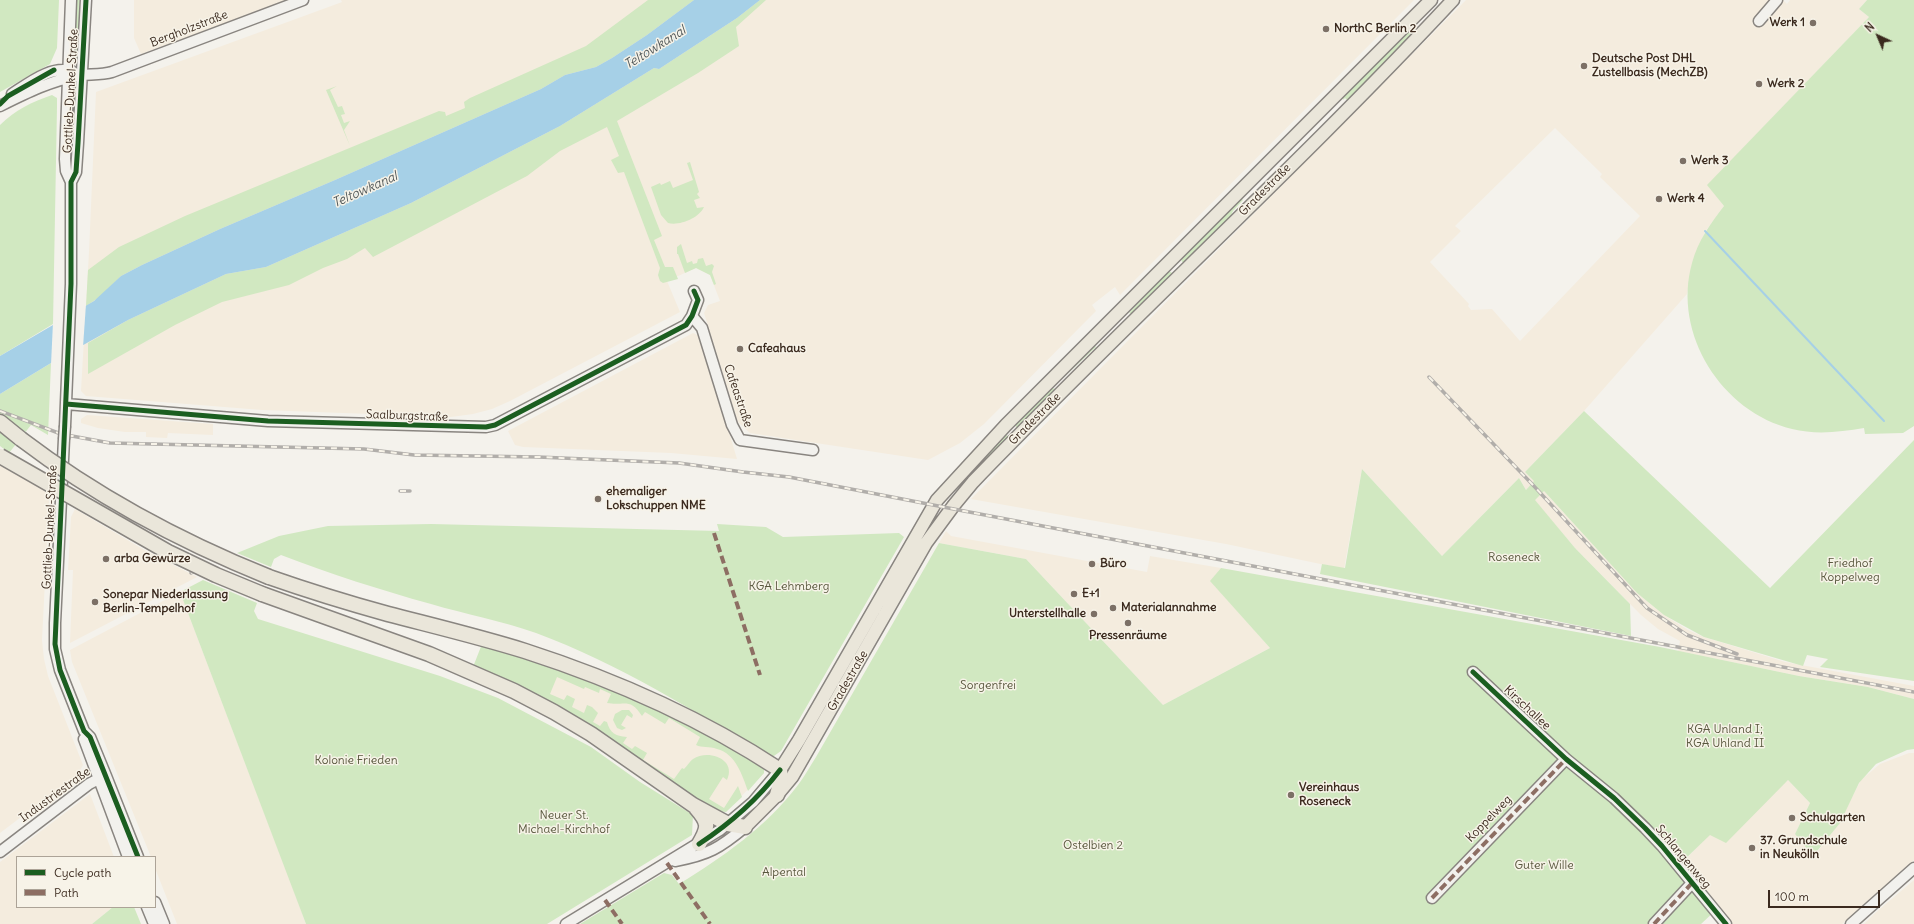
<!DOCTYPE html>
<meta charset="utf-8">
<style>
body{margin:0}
#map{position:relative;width:1914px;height:924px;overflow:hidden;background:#f4f2ec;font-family:Delius,sans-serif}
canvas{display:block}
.legend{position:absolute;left:16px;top:856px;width:140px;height:52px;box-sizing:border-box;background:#f7f3e8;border:1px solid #aca397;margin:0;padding:5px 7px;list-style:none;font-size:12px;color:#3b2a1e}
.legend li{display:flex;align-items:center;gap:8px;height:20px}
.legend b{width:20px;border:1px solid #aca397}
.north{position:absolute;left:1858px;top:16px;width:40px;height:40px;-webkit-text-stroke:3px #f7f3e8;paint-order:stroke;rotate:316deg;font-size:11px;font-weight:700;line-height:16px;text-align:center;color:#3b2a1e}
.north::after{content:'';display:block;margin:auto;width:14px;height:18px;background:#3b2a1e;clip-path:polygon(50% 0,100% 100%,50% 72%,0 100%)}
.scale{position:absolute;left:1768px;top:890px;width:112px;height:18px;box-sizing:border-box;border:2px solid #3b2a1e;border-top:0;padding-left:5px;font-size:12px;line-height:14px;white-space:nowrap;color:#3b2a1e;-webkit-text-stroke:3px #f7f3e8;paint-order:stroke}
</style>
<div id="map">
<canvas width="1914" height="924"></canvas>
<ul class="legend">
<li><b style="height:5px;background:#1b5e20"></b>Cycle path</li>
<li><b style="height:5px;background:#8d6e63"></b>Path</li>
</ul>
<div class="north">N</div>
<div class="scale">100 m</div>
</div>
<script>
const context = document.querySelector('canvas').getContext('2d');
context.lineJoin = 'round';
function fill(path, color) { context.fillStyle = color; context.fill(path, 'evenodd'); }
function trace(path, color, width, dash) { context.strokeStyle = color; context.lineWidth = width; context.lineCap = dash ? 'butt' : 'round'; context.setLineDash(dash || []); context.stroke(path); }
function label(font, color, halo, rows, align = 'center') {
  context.font = font + ' Delius,sans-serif'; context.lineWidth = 3; context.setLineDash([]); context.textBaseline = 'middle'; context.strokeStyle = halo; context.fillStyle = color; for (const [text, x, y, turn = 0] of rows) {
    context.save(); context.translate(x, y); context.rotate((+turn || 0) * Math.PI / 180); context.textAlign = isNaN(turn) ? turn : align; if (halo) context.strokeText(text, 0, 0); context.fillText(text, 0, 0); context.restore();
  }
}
const built = new Path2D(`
 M134 0H288L141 54 134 38Z
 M341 0H1414L1120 295 1115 287 1092 305 1096 311 984 424 960 443 928 460 750 433 738 422 704 313 708 305 720 301 710 275 696 268 667 281 680 312 510 401 492 409 473 414 451 417 262 410 86 396 81 391 89 252 96 92 334 5 342 2Z
 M1466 0H1783L1787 4 1790 0H1867L1859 9 1869 17 1708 185 1724 206 1705 232 1692 265 1687 294 1584 411 1525 472 1535 481 1526 490 1519 478 1442 556 1362 469 1344 569 1226 544 971 499ZM1555 128 1602 174 1600 177 1640 216 1520 341 1492 309 1471 310 1468 306 1469 304 1430 262 1461 231 1455 226Z
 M693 333 700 336 737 459 671 453 523 447 515 445 508 431Z
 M87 415 213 424V435L168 433 167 438 146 437V432H125L98 428 81 423V419Z
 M0 462 45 490 49 501 42 640 44 659 48 676 83 765 78 774 0 833Z
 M1544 491 1637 593 1664 615 1688 630 1704 637 1785 662 1914 686V699L1868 687 1799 676 1678 651 1680 641 1658 629 1641 615 1575 548 1534 500Z
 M75 509 146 551 197 577 70 643 73 570H68L71 517Z
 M946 531 951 536 1147 572 1150 556 1221 568 1211 581 1270 648 1163 705 1026 559 939 543Z
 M180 592 290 880 306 924H177L155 868V857H151L72 662 70 650Z
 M482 644 621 690 764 773 726 812 637 761Z
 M1909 753H1914V860L1842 924H1733L1682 863 1710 834 1788 780 1810 803 1795 834 1814 856 1837 826 1861 780 1880 764Z
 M90 794 114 857H17V907H113L92 924H0V862Z
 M1914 880V924H1864L1874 914Z`);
const green = new Path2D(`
 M0 0H59L57 48 50 64 0 92Z
 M76 0H80L77 57 75 63 74 52Z
 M648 0H694L647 35 612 58 596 67 565 75 541 89 335 180 220 229 142 265 121 276 101 296 86 306 88 270 119 247 185 216 439 111 445 112 446 116 465 108 464 102 470 98 586 46Z
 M760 0H766L736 27 739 46 698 73 617 121 662 236 654 240 665 267H673L678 279 663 283 660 281 658 275 660 268 624 172 618 173 611 160 619 156 607 127 560 151 527 176 373 257 365 248 347 259 323 268 289 285 222 302 175 325 88 374V343L128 320 226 274 266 267 411 203 560 126 654 68 659 69 737 18Z
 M1867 0H1914V426L1903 433 1865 434 1864 428C1840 432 1816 435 1792 429 1722 412 1672 334 1692 263 1698 241 1710 224 1724 206L1707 185 1869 17 1859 9Z
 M1414 25 1417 29 1347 100 1345 98 1343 100V96Z
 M337 86 330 90 338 107 342 106 345 114 341 115 344 123 350 121 344 130 350 146 326 90Z
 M52 95 57 98V107L53 324 0 356V125C15 110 32 102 52 95Z
 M76 95 72 175H70L71 96Z
 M690 162 699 192 697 194 700 198 694 200 697 208 704 207C699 218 680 226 668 223L661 215 651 187 660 183 661 185 670 181 673 188 693 180 687 163Z
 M1241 198 1243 200 1233 211 1230 218 1185 262H1182L1181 257Z
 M681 244 687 263 692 261 693 264 697 263 698 259 703 258 706 266 712 264 714 266 712 272 716 284 714 285 710 275 696 268 685 273 678 254H677V247Z
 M1167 272H1171L1173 275 1132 314 1129 313Z
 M1094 345 1096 347 1062 379V378Z
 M51 363 48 435 31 425 9 453 0 446V394Z
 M1051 388 1056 389 1020 426 1016 427 1015 424Z
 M1584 411 1770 588 1914 440V681L1820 667 1828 659 1807 655 1803 666 1704 637 1664 615 1637 593 1544 491 1535 500 1575 548 1630 604 1631 636 1320 574 1322 564 1345 568 1362 469 1442 556 1519 478 1526 490 1534 481 1525 472Z
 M1007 435 1009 438 975 471 971 472 1002 437Z
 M431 524 719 531 717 524 766 527 783 537 899 533 904 537 781 751 771 758C695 711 619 664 536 633 502 621 465 614 431 604 380 590 331 574 281 555L274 559 271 567 237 553 279 536 328 526Z
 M939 543 1026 559 1163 705 1270 648 1210 581 1221 568 1660 647 1799 676 1868 687 1914 699V749L1907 750 1876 764 1859 783 1840 823 1813 856 1795 834 1810 803 1788 780 1726 843 1710 835 1682 862 1716 910 1701 924H580L664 873 672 875 679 884C723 857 766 827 798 785 805 776 810 766 816 757Z
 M203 580 257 603 254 611 258 619 440 676 498 698 591 747 640 782 693 815 692 835 547 924H306L180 592Z
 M482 644 522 655 662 708 764 766V773L748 791C742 775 736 754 717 749 709 746 702 748 696 745L700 737 669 718 665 724 645 712 642 716C630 697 625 706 607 703L611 694 600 689 599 693 585 687 584 689 557 677 550 694 564 700 567 695 575 699 572 707 584 713 587 705 592 707 598 713 593 722 600 726 604 721 607 722C610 733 615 736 627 737L623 743 632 749 635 746 647 753 643 760 674 779 682 768 684 769C687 766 690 761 693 759 708 749 737 759 727 780L723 777 709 799 724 808 738 786 742 797 726 812 714 811 473 667Z
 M622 710H629L633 715 632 718 627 715 621 725 626 728 622 730 617 728 613 720 615 714Z
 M113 907H134L141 924H92Z`);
const water = new Path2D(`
 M694 0H760L737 18 659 69 654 68 560 126 411 203 266 267 226 274 128 320 51 363 0 394V356L94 301 121 276 142 265 220 229 335 180 541 89 565 75 596 67 612 58 647 35Z`);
const pier = new Path2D(`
 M86 304 83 347 51 365 53 322Z`);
const stream = new Path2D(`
 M1705 231 1884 421`);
const minor = new Path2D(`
 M71 0 65 159 66 171 71 182
 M1759 21 1777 0
 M12 94C29 83 53 64 73 72
 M0 106C26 93 52 80 81 75 91 74 102 75 112 72L303 0
 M692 316 702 328 732 425 740 440 813 450
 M66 404 268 421 486 427 495 425 686 325 692 316 698 300 694 291
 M65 426 71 284V182L76 172 78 143 86 0
 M64 439 55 623V649L60 670 84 731 90 737 106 776 138 857
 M1473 672 1566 759 1614 798 1645 828 1662 846 1726 924
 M84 739 128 857
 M0 852 89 784 104 776
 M675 861C708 855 720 848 745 827
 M1432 898 1566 759
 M155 902 164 924
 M147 907 154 924
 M566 924 720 830 753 802 780 770
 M1654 924 1692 883
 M1851 924 1914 868`);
const major = new Path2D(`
 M780 770 799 740 937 500 1006 425 1431 0
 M745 827 777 795 792 777 926 543 954 505 973 482C1130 319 1298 166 1453 0`);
const highway = new Path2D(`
 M0 422 21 439
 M269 577C309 591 348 603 388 614 434 626 480 637 525 651 615 680 701 718 780 770L781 780 777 795
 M262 594 429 654 514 691 554 712 591 734 693 805 728 824 745 827
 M696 808C709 823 709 827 699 844`);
const rail = new Path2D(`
 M1429 377 1532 484 1647 608 1687 635 1737 654
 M0 411 61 434 110 443 364 449 414 455 538 457 679 463 743 472 789 477 964 511 1914 692
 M400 491H410
 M191 573 195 571`);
const minorBridge = new Path2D(`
 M64 439 65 426`);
const highwayBridge = new Path2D(`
 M21 439C96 496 182 542 269 577
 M0 456 168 552 216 575 262 594`);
const quiet = new Path2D(`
 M714 533 760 675
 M667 863 710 924
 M1432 898 1566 759
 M605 900 622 924
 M1654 924 1692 883`);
const cycleway = new Path2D(`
 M86 0 78 143 76 172 71 182V284L55 644 60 670 78 716 84 731 90 737 138 857
 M0 104 8 96 54 70
 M66 404 268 421 486 427 495 425 686 325 692 316 698 300 694 291
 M1473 672 1566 759 1614 798 1645 828 1662 846 1726 924
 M699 844C731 823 757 800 780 770`);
const markers = [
 [1813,23,4,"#7c7066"],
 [1326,29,4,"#7c7066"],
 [1584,66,4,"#7c7066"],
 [1759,84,4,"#7c7066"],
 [1683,161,4,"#7c7066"],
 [1659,199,4,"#7c7066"],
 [740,349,4,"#7c7066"],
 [598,499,4,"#7c7066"],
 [106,559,4,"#7c7066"],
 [1092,564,4,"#7c7066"],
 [1074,594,4,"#7c7066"],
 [95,602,4,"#7c7066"],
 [1113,608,4,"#7c7066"],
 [1094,614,4,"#7c7066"],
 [1128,623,4,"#7c7066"],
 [1291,795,4,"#7c7066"],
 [1792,818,4,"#7c7066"],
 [1752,848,4,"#7c7066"]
];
const poiNames = [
 ["Werk 1",1805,23,"right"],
 ["NorthC Berlin 2",1334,29],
 ["Deutsche Post DHL",1592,59],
 ["Zustellbasis (MechZB)",1592,73],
 ["Werk 2",1767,84],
 ["Werk 3",1691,161],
 ["Werk 4",1667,199],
 ["Cafeahaus",748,349],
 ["ehemaliger",606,492],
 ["Lokschuppen NME",606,506],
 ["arba Gewürze",114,559],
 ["Büro",1100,564],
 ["E+1",1082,594],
 ["Sonepar Niederlassung",103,595],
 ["Berlin-Tempelhof",103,609],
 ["Materialannahme",1121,608],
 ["Unterstellhalle",1086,614,"right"],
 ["Pressenräume",1128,636,"center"],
 ["Vereinhaus",1299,788],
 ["Roseneck",1299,802],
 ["Schulgarten",1800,818],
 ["37. Grundschule",1760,841],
 ["in Neukölln",1760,855]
];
const streetNames = [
 ["Bergholzstraße",189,29,-21],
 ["Gottlieb-Dunkel-Straße",71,91,-87],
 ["Gradestraße",1265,190,-45],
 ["Cafeastraße",738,396,71],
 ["Saalburgstraße",407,416,2],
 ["Gradestraße",1035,419,-45],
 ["Gottlieb-Dunkel-Straße",50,527,-87],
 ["Gradestraße",848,681,-60],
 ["Kirschallee",1527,708,43],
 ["Industriestraße",55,795,-36],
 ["Koppelweg",1489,819,-46],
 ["Schlangenweg",1683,857,50]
];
const parkNames = [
 ["Roseneck",1514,558],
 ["Friedhof",1850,564],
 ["Koppelweg",1850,578],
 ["KGA Lehmberg",789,587],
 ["Sorgenfrei",988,686],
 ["KGA Unland I;",1725,730],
 ["KGA Uhland II",1725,744],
 ["Kolonie Frieden",356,761],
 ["Neuer St.",564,816],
 ["Michael-Kirchhof",564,830],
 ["Ostelbien 2",1093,846],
 ["Guter Wille",1544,866],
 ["Alpental",784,873]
];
const waterNames = [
 ["Teltowkanal",655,48,-32],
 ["Teltowkanal",365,190,-24]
];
fill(built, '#f4ecde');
fill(green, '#d1e8c1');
fill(water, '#a6d0e7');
fill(pier, '#f4f2ec');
trace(stream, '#a6d0e7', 2);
trace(minor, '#898580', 13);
trace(major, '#898580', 15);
trace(highway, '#898580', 17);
trace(minor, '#f2f1ed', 10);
trace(major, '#eae6da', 12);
trace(highway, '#eae6da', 14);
trace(rail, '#b1aeaa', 3.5);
trace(rail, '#f7f3e8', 2, [6]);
trace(minorBridge, '#898580', 13, []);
trace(highwayBridge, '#898580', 17, []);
trace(minorBridge, '#f2f1ed', 10);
trace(highwayBridge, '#eae6da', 14);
trace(quiet, '#8d6e63', 4, [8, 4]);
trace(cycleway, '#1b5e20', 5);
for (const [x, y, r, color] of markers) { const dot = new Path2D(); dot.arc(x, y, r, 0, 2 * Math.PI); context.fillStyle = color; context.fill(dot); trace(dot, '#f7f3e8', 1.5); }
label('bold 12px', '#3b2a1e', '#f7f3e8', poiNames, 'left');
label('12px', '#3b2a1e', '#f7f3e8', streetNames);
label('12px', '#59583e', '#f7f3e8', parkNames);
label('italic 13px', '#51585a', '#f7f3e8', waterNames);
</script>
